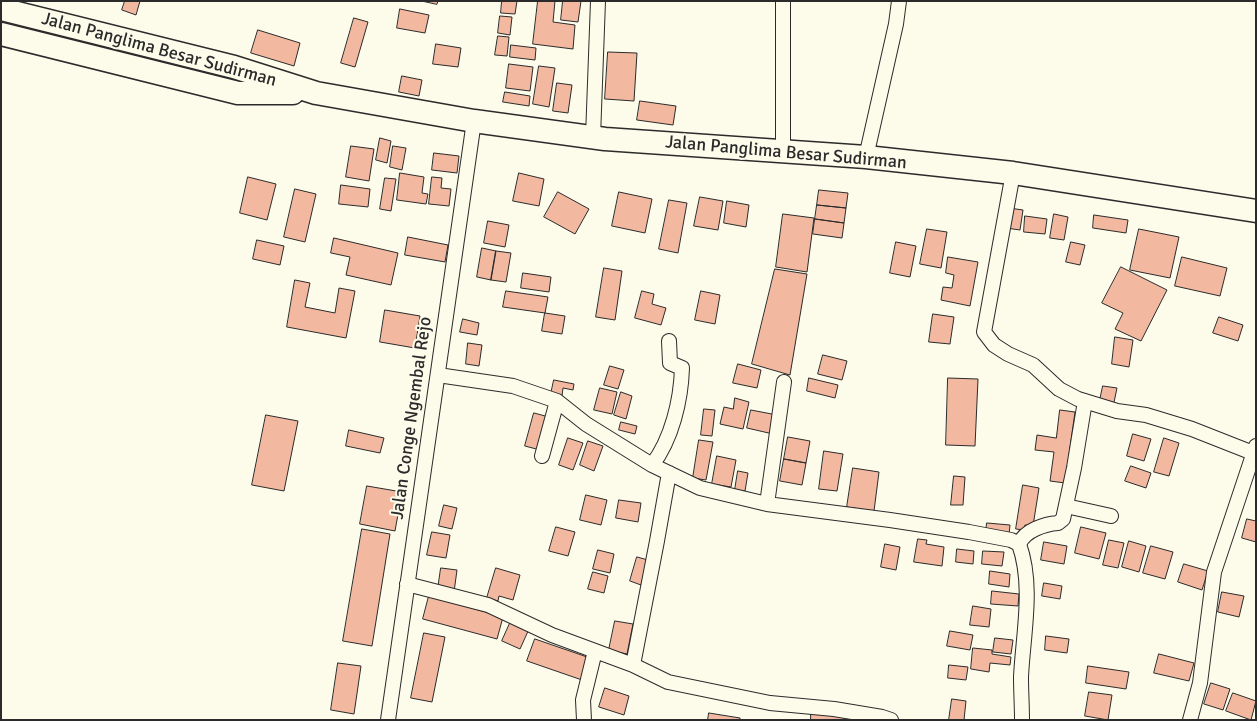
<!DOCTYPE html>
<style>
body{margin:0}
#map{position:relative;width:1257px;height:721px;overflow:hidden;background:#fdfbea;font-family:Signika,sans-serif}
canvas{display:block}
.frame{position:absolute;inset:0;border:2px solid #2b2b2b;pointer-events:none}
</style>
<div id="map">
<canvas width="1257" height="721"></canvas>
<div class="frame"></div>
</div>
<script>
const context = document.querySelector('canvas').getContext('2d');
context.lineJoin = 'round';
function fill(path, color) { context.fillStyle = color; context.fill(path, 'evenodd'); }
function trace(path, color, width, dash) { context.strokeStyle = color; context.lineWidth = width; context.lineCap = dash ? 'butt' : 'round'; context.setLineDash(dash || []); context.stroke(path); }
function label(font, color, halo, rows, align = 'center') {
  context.font = font + ' Signika,sans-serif'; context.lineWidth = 4; context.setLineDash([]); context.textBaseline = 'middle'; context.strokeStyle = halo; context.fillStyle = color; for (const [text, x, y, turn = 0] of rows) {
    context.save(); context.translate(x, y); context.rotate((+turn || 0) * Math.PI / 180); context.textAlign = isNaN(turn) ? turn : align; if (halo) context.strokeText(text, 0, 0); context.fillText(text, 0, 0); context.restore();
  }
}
const building = new Path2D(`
 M125 1H140L136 15 122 10Z
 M422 1H438L437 4Z
 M502 1H517L515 14 501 13Z
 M538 1H555L553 22 575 25 573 49 533 44Z
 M563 1H581L578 22 561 20Z
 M400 9 429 15 425 33 397 28Z
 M500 16 512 17 510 35 498 33Z
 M354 18 368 22 355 67 341 63Z
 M258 30 300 43 294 66 251 53Z
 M498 36 509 37 507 56 495 55Z
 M436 44 461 48 458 67 433 64Z
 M511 45 536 48 535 60 510 57Z
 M608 52 637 53 634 101 605 99Z
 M509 64 533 67 530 91 506 88Z
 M539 66 555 68 549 107 533 104Z
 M402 76 422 80 419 96 399 92Z
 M557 83 572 85 568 113 553 111Z
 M505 92 530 96 529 106 503 102Z
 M640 101 676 106 673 125 637 120Z
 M380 138 391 141 387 163 376 160Z
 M351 146 374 149 369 181 346 177Z
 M393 146 406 148 402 170 390 167Z
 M434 153 459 156 457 173 432 170Z
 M400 173 424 177 422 193 428 194 426 204 397 200Z
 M519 173 544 179 539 206 513 201Z
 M248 177 276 184 267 220 240 213Z
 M432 177 442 178 441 188 451 189 449 206 429 204Z
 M385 178 396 179 391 211 380 209Z
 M341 185 370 189 368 207 339 204Z
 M295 189 316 194 305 242 284 237Z
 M819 190 848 193 846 208 817 205Z
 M558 192 589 209 575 234 544 217Z
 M619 192 652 199 645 233 612 226Z
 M700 197 723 201 718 230 694 226Z
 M669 200 687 203 678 253 659 249Z
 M727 201 749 205 746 227 724 223Z
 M817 205 846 208 844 223 815 219Z
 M1009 208 1023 210 1020 230 1006 228Z
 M783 214 814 218 807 272 776 267Z
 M1054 214 1068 217 1064 240 1050 238Z
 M1094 215 1128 220 1126 233 1093 228Z
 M1025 216 1047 219 1045 234 1024 232Z
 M815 219 844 223 842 238 813 234Z
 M488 221 509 225 505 247 484 243Z
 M927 229 947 232 941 268 920 264Z
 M1139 229 1179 237 1170 278 1130 270Z
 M408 237 448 245 445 262 405 255Z
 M334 238 398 253 391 285 346 275 350 257 331 253Z
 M257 240 284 246 280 265 253 259Z
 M896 242 916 246 910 277 890 273Z
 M1071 242 1085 245 1080 265 1066 262Z
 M482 248 496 251 491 280 477 277Z
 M496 251 511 253 506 282 491 280Z
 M948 257 978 262 970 306 941 300 943 287 952 288 954 275 946 273Z
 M1182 257 1227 268 1220 296 1175 286Z
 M1121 267 1167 290 1141 341 1115 329 1123 313 1102 303Z
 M604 268 622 271 615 320 596 317Z
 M775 269 807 274 790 375 752 364Z
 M523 273 551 277 549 292 521 288Z
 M295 280 310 283 305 307 335 313 339 288 355 291 346 338 287 327Z
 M506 291 548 297 545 313 503 307Z
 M642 291 654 294 652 304 666 308 661 325 635 318Z
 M701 291 720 295 715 324 695 320Z
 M385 310 420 316 415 348 380 342Z
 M545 313 565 316 562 334 542 331Z
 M933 314 954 317 950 344 929 342Z
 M1219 317 1243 325 1238 341 1213 333Z
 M463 319 479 323 477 335 460 332Z
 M1115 337 1133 340 1129 367 1112 364Z
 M468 343 482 345 479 366 466 364Z
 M823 355 847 361 842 380 818 374Z
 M738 364 761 370 757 388 733 383Z
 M610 366 624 370 618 389 604 385Z
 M809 378 838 385 835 398 807 391Z
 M948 378 978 379 975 446 946 445Z
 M554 380 574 384 573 390 563 388 562 396 551 394Z
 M1103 386 1117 388 1113 407 1099 405Z
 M600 388 617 392 612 414 594 410Z
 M621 392 632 396 626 419 614 415Z
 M735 398 749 402 743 429 720 424 724 407 733 409Z
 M704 409 715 410 712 436 701 435Z
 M751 410 777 415 773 434 747 428Z
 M1060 410 1075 412 1065 483 1050 481 1054 452 1035 450 1037 435 1056 438Z
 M534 413 549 417 540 450 525 446Z
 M266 415 298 421 284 491 252 485Z
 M621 422 637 426 635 434 619 430Z
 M349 430 384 438 380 453 346 446Z
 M1133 434 1151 439 1144 461 1127 456Z
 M788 437 810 441 806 463 784 459Z
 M568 438 583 443 573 470 559 465Z
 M1164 438 1179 443 1169 476 1154 472Z
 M699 440 713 442 706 480 693 478Z
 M588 441 603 446 594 471 580 465Z
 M824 451 843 454 837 491 819 489Z
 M717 456 736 460 731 487 712 484Z
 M784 459 806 463 802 485 780 481Z
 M1131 466 1151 473 1146 488 1125 481Z
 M853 468 879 472 874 511 847 507Z
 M738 471 748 473 745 491 735 490Z
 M954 476 965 477 963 505H951Z
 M1023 485 1039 488 1033 526 1025 525 1024 530 1016 529Z
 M367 486 402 492 395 531 360 524Z
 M586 495 607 500 601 525 580 520Z
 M619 500 641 503 638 522 616 518Z
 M444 505 457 508 452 529 439 526Z
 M1247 519 1256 521V542L1242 538Z
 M987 523 1010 525 1009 535 986 532Z
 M556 527 575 532 568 556 549 551Z
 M1081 527 1106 533 1099 559 1075 553Z
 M362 529 390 534 372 646 343 641Z
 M432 532 450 535 446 558 427 555Z
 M918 539 927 540 926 544 944 547 942 566 914 562Z
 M1109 540 1124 543 1118 568 1103 565Z
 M1129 541 1146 546 1139 572 1122 567Z
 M1044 542 1067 546 1064 564 1041 560Z
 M885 544 900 547 896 570 881 567Z
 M1151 546 1173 552 1165 579 1143 573Z
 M957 549 974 551 973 564 956 562Z
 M598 550 614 554 610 573 593 569Z
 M983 551 1004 552 1002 566 982 564Z
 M637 557 648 560 641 585 630 581Z
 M1184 564 1208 571 1202 590 1178 582Z
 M441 568 457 570 454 592 438 589Z
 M496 568 520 575 513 600 499 596 498 601 487 598Z
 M990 571 1010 574 1009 587 989 584Z
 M593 572 608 576 604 593 588 589Z
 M1044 583 1062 586 1060 599 1042 596Z
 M992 591 1019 594 1018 606 991 604Z
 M1222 592 1244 596 1239 617 1218 612Z
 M429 596 503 617 497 639 423 619Z
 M973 606 991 609 989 627 970 625Z
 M511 621 529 629 520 649 502 641Z
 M615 621 633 624 627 654 609 650Z
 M950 631 973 635 970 650 947 646Z
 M424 633 445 637 432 702 411 698Z
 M1046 636 1069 639 1067 653 1045 650Z
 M995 638 1013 640 1011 654 993 652Z
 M535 639 590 658 582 680 527 661Z
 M973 648 992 650V654L1011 657 1010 665 990 663 989 672 971 669Z
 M1159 654 1194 663 1189 681 1154 673Z
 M338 663 361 666 354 714 331 710Z
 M949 665 968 667 966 680 948 678Z
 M1088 666 1129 672 1126 689 1086 683Z
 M1211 683 1230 689 1223 710 1204 704Z
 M605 688 629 696 624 715 599 707Z
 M1089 692 1112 695 1108 720 1085 716Z
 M1233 693 1256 701 1251 720 1226 711Z
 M952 699 966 701 964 720H949Z
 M811 712 857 717V720H811Z
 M709 713 740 718V720H708Z`);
const minor = new Path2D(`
 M593 137 598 1
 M783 152V1
 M866 157 896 24 899 1
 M1013 173 984 332 994 345 1008 354 1033 365 1059 389 1078 399 1117 411 1146 415 1192 429 1253 453
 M438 375 513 386 557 401 586 424 652 465 700 488 767 504 890 520 969 532 1011 540 1019 544C1034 586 1023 634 1021 677 1021 691 1022 706 1022 720
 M542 456 557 401
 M652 465C672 439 681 400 682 368L670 363 669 341
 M767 504 784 382
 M1066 506 1111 516
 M1019 544C1025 530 1045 524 1058 523L1063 519 1074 468 1085 401
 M407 584 488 605 552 635 633 665 668 682 770 703 834 709 882 717 891 720
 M633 665 657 541 669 473
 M388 720 474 121
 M584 720 583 700 595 651
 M1190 720 1200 683 1214 572 1256 446`);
const primary = new Path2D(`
 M1 9 234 67 316 93 474 121 605 139 866 157 1013 173 1256 211
 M1 34 238 93H293`);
const streetNames = [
 ["Jalan Panglima Besar Sudirman",159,50,15],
 ["Jalan Panglima Besar Sudirman",786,153,5],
 ["Jalan Conge Ngembal Rejo",412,418,-82]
];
fill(building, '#f2b8a0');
trace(building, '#2b2b2b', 1);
trace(minor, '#2b2b2b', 16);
trace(primary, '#2b2b2b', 25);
trace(minor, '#fdfbea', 14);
trace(primary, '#fdfbea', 22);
label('18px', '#2b2b2b', '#fdfbea', streetNames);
</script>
